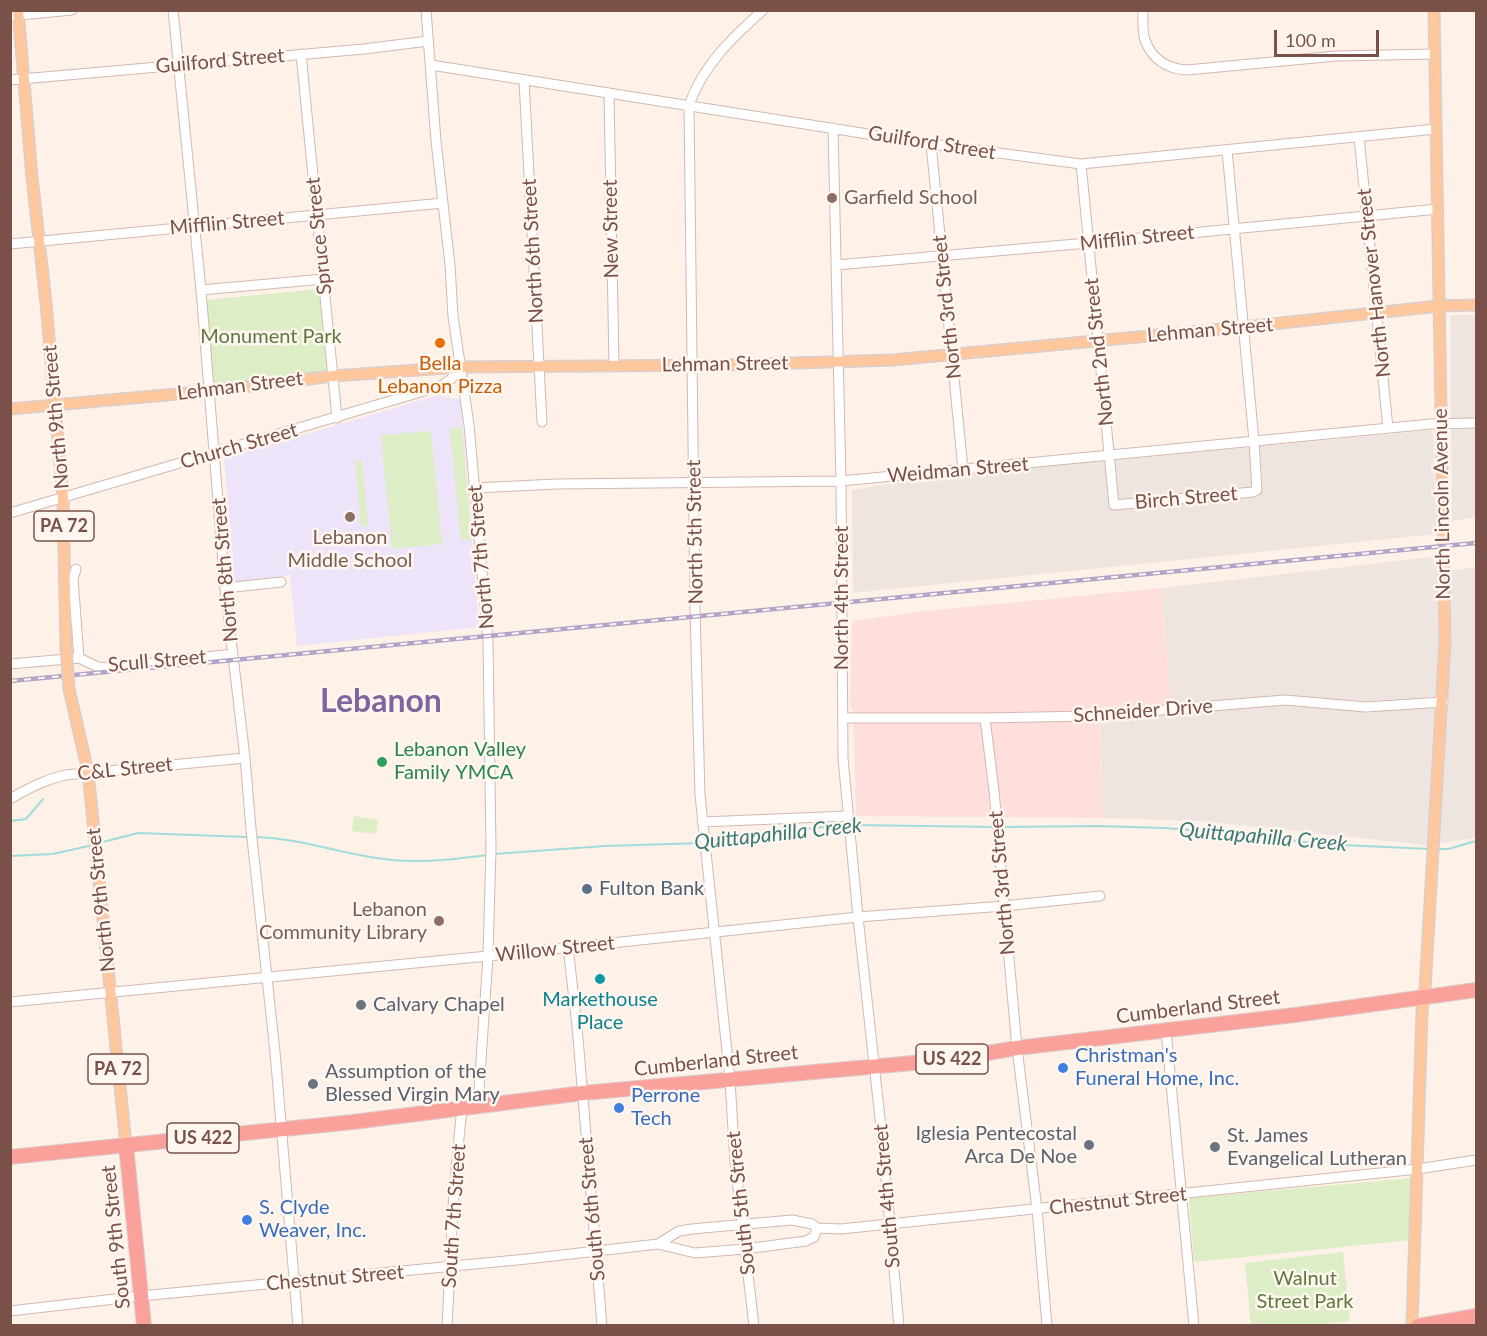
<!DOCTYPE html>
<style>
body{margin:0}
#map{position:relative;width:1487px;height:1336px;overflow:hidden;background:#fef1e8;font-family:Lato,sans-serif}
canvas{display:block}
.frame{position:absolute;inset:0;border:12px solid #7a5149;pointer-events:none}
.scale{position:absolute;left:1274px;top:30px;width:105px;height:27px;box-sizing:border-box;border:3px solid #7a5149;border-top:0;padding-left:8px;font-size:18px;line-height:21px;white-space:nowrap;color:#7a5149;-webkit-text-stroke:4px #fff6f0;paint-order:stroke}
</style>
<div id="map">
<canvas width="1487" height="1336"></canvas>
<div class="frame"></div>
<div class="scale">100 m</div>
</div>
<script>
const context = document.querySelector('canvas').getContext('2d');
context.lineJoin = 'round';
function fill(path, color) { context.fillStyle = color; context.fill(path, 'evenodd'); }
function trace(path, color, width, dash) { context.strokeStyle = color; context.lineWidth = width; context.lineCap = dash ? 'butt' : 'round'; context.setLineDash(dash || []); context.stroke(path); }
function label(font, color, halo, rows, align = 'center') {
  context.font = font + ' Lato,sans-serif'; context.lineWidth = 5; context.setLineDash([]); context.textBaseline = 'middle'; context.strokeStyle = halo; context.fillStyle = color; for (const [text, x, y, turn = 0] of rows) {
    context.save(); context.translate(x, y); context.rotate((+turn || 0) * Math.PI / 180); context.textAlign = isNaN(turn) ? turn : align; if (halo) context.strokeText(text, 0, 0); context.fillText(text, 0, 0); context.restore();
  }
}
const commercial = new Path2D(`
 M1162 588 1171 706 1100 709 1103 818 856 816 853 710 850 706 852 621 926 611Z`);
const industrial = new Path2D(`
 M1450 315H1476V517L1452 521Z
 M1433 430 1436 534 853 593 852 490 933 477Z
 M1449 555V571L1476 567V838L1425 845 1201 821 1103 818 1100 709 1171 706 1162 588Z`);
const education = new Path2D(`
 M439 395 461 400 479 627 297 646 290 575 235 582 224 458Z`);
const green = new Path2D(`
 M319 289 327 375 213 387 205 300Z
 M462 427 472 539 461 540 450 429Z
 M431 431 442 544 392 549 381 435Z
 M355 461H362L368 526H361Z
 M354 816 378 820 376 834 352 831Z
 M1412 1178 1411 1240 1194 1262 1189 1198Z
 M1343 1252 1350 1321 1309 1326 1251 1325 1245 1263Z`);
const stream = new Path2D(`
 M10 821 26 819 43 799
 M852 825 996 827
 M1002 827 1099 826 1163 828 1235 833 1320 844 1430 849
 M256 837C302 838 346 856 392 860 424 863 456 859 488 855
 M99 843 138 833 247 837
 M709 843 756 840 790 834 804 829 846 825
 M1435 849H1448L1476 841
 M494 854 604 846 704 843
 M10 856 53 854 93 845`);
const minor = new Path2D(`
 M173 10 201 290 225 588 245 758 251 829 275 1052 298 1326
 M426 10 436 141 450 265 453 316 469 425 488 641 491 849 488 956 478 1105
 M1143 10C1143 20 1142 32 1145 40 1152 59 1167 69 1187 70L1336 56 1435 54
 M10 16 72 10
 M301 54 337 418
 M431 65 931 144 1081 164 1436 129
 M10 80 364 49 428 41
 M524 80 542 422
 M609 93 614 366
 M833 128 841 481 843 758 858 917 883 1146 899 1326
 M1359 137 1388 428
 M931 144 963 469
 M1081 164 1114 505 1253 492 1257 490 1254 441 1227 150
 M10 244 443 203
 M836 265 1088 243 1438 209
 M201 290 324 279
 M475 488 557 484 841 481 1431 424 1476 423
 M10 513 441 386 451 379 460 367
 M76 569 73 579 79 658
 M225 588 281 582
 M10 664 79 658 98 667 108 668 233 654
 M843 718H985L1088 716 1285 700 1366 707 1443 702
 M985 718 994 791 1017 1048 1037 1209 1047 1326
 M10 799C29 788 44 780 65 775L245 758
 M702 822 848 816
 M568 947 577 1026 602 1326
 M10 1002 488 956 858 917 1004 906 1100 896
 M1166 1031 1194 1326
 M658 1244 695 1253 745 1249 806 1241 814 1237 817 1228
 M10 1311 141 1296 527 1259 658 1244 679 1231 692 1229 792 1220 812 1224 817 1228 841 1229 1418 1169 1476 1160
 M447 1326 454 1190 462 1107
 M754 1326 735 1162 730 1080 700 795 695 609 689 105C703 65 732 38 763 10`);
const major = new Path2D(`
 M18 10 32 177 46 303 63 498 66 647
 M10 409 210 391 333 376 460 367 730 365 893 360 1244 327 1439 306 1476 305
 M69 689 88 772 126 1145
 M1412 1326 1422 1011 1425 990 1445 641 1434 10`);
const highway = new Path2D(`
 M126 1145 144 1326
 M10 1157 353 1122 583 1093 946 1060 1017 1048 1295 1015 1476 990
 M1418 1326 1476 1316`);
const rail = new Path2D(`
 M10 681 1476 543`);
const majorBridge = new Path2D(`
 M66 647 69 689`);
const markers = [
 [832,198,6,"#8d6e63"],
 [440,343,6,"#e8710a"],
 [350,517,6,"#8d6e63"],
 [382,762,6,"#2e9e5b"],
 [587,889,6,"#5c6f8a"],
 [439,921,6,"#8d6e63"],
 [600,979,6,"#0f9aa8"],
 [361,1005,6,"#6b7280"],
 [1063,1068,6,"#3f7fe0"],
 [313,1084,6,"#6b7280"],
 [619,1108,6,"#3f7fe0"],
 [1089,1145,6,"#6b7280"],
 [1215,1147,6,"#6b7280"],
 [247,1220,6,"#3f7fe0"]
];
const shields = [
 [64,526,60],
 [952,1059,72],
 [118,1069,60],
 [203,1138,72]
];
const shieldNames = [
 ["PA 72",64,526],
 ["US 422",952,1059],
 ["PA 72",118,1069],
 ["US 422",203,1138]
];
const streetNames = [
 ["Guilford Street",220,61,-5],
 ["Guilford Street",932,143,9],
 ["Mifflin Street",227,223,-5],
 ["New Street",611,229,-91],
 ["Spruce Street",319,236,-96],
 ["Mifflin Street",1137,238,-6],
 ["North 6th Street",533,251,-93],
 ["North Hanover Street",1374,283,-96],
 ["North 3rd Street",947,307,-96],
 ["Lehman Street",1210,330,-5],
 ["North 2nd Street",1099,352,-96],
 ["Lehman Street",725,364,-1],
 ["Lehman Street",240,386,-7],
 ["North 9th Street",56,417,-95],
 ["Church Street",239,446,-16],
 ["Weidman Street",958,470,-5],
 ["Birch Street",1186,498,-5],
 ["North Lincoln Avenue",1442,504,-91],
 ["North 5th Street",695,532,-91],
 ["North 7th Street",481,557,-95],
 ["North 8th Street",225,570,-95],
 ["North 4th Street",842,598,-90],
 ["Scull Street",157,661,-5],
 ["Schneider Drive",1143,711,-4],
 ["C&L Street",125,769,-6],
 ["North 3rd Street",1002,883,-95],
 ["North 9th Street",101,900,-96],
 ["Willow Street",555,949,-6],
 ["Cumberland Street",1198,1007,-7],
 ["Cumberland Street",716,1061,-6],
 ["South 4th Street",887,1196,-95],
 ["Chestnut Street",1118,1201,-6],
 ["South 5th Street",741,1203,-96],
 ["South 6th Street",592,1209,-95],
 ["South 7th Street",454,1216,-86],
 ["South 9th Street",116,1237,-96],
 ["Chestnut Street",335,1278,-5]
];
const educationNames = [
 ["Garfield School",844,198],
 ["Lebanon",350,538,"center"],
 ["Middle School",350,561,"center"],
 ["Lebanon",427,910,"right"],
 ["Community Library",427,933,"right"]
];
const parkNames = [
 ["Monument Park",271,337],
 ["Walnut",1305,1279],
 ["Street Park",1305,1302]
];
const foodNames = [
 ["Bella",440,364],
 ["Lebanon Pizza",440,387]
];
const leisureNames = [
 ["Lebanon Valley",394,750],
 ["Family YMCA",394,773]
];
const serviceNames = [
 ["Fulton Bank",599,889]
];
const cultureNames = [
 ["Markethouse",600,1000],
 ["Place",600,1023]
];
const worshipNames = [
 ["Calvary Chapel",373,1005],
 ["Assumption of the",325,1072],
 ["Blessed Virgin Mary",325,1095],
 ["Iglesia Pentecostal",1077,1134,"right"],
 ["Arca De Noe",1077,1157,"right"],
 ["St. James",1227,1136],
 ["Evangelical Lutheran",1227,1159]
];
const shopNames = [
 ["Christman's",1075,1056],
 ["Funeral Home, Inc.",1075,1079],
 ["Perrone",631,1096],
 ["Tech",631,1119],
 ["S. Clyde",259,1208],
 ["Weaver, Inc.",259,1231]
];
const waterNames = [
 ["Quittapahilla Creek",778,834,-6],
 ["Quittapahilla Creek",1263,837,5]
];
const townNames = [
 ["Lebanon",381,702]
];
fill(commercial, '#fedfdb');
fill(industrial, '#eee5e1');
fill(education, '#eee4fa');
fill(green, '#ddedc5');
trace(stream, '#a0dcd9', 2);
trace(minor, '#d4b8af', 11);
trace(major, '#dacecc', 13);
trace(highway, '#dacecc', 16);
trace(minor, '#fff', 9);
trace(major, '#ffc79e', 10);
trace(highway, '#fba19c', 14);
trace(rail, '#b1a4c9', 4.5);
trace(rail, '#fff6f0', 2, [7]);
trace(majorBridge, '#dacecc', 13, []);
trace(majorBridge, '#ffc79e', 10);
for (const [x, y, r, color] of markers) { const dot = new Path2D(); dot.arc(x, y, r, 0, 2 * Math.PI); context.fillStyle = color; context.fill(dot); trace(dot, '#fff6f0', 2); }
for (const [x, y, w] of shields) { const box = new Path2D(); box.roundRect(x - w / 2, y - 15, w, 30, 4.5); context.fillStyle = '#fff6f0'; context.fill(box); trace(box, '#7a5149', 1.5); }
label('bold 18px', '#7a5149', null, shieldNames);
label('20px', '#7a5149', '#fff6f0', streetNames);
label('20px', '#785e54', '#fff6f0', educationNames, 'left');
label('20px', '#5c7a3e', '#fff6f0', parkNames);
label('20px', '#c56008', '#fff6f0', foodNames);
label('20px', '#27864d', '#fff6f0', leisureNames, 'left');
label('20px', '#4e5e75', '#fff6f0', serviceNames, 'left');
label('20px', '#0d838f', '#fff6f0', cultureNames);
label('20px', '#5b616d', '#fff6f0', worshipNames, 'left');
label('20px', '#366cbe', '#fff6f0', shopNames, 'left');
label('italic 21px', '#397976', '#fff6f0', waterNames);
label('bold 32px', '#7f659d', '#fff6f0', townNames);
</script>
